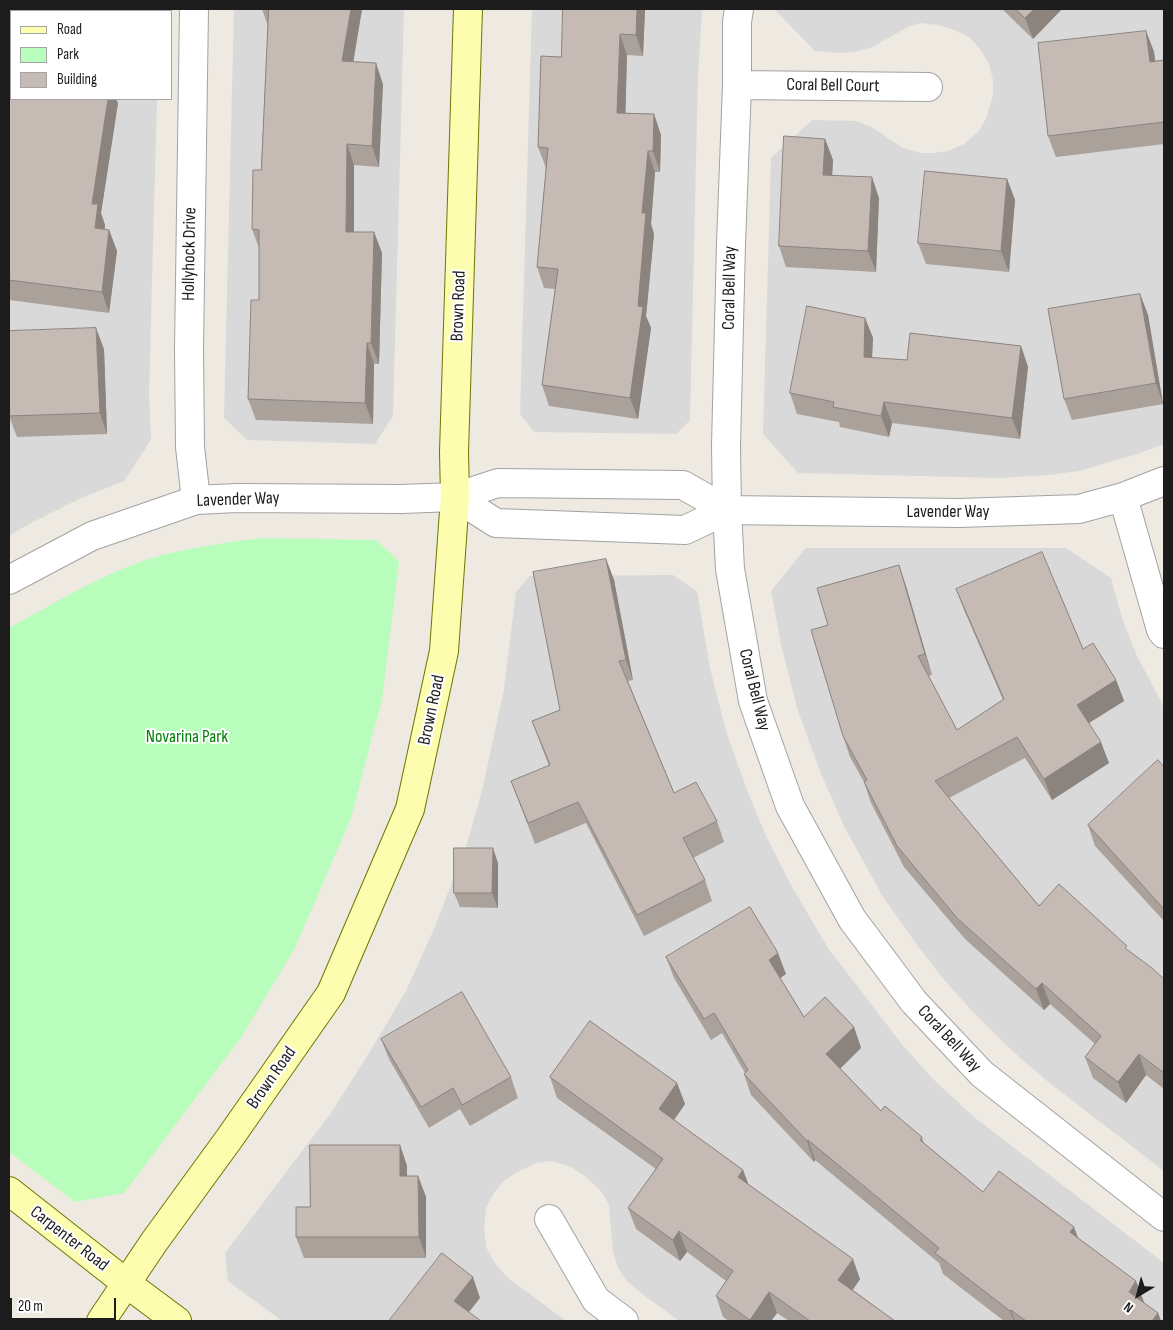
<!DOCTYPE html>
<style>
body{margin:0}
#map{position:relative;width:1173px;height:1330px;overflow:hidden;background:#eee9e1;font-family:"Sofia Sans Condensed",sans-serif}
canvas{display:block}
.frame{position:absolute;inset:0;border:10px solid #1c1c1c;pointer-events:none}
.legend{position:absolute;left:10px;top:10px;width:162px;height:90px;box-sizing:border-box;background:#fff;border:1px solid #a4a4a4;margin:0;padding:6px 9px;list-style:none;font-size:15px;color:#1c1c1c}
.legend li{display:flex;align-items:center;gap:10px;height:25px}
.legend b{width:25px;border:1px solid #a4a4a4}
.north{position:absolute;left:1113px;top:1270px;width:50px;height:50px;-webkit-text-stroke:4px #fff;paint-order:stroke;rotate:217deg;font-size:14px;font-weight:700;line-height:20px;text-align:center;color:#1c1c1c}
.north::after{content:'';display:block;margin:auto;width:18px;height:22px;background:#1c1c1c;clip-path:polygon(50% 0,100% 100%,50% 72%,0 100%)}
.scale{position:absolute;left:10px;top:1298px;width:106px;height:22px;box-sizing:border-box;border:2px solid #1c1c1c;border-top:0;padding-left:6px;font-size:15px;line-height:18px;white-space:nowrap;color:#1c1c1c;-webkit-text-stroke:4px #fff;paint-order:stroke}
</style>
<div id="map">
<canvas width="1173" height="1330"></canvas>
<div class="frame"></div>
<ul class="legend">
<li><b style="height:6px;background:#fcfdaf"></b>Road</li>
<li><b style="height:14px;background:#b9fdbc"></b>Park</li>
<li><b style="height:14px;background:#c6bbb4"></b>Building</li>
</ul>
<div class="north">N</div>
<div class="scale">20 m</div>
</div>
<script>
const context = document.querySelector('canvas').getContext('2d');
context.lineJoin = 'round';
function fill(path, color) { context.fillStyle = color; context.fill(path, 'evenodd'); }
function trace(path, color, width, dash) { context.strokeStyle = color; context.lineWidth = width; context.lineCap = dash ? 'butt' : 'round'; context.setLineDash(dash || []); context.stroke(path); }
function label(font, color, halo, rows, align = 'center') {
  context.font = font + ' "Sofia Sans Condensed",sans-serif'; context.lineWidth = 4; context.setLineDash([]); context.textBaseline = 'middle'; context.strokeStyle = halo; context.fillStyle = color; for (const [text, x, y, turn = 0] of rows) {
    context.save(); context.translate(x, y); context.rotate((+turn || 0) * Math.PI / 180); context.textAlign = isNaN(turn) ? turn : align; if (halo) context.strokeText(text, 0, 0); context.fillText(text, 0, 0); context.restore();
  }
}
const residential = new Path2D(`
 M9 9H160V11H11V99H157L149 393 151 440 124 481 79 499 27 525 9 536Z
 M234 9H404L393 416 375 444 247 440 224 418Z
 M532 9H702L698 75 690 420 676 434 534 432 520 414Z
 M776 9H1164V444L1137 454 1079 471 1048 475 999 478 798 473 763 434 771 158 812 120 856 121 871 127 903 148 922 153H934L948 151 964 144 978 132 986 119 993 95V80L989 64 980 49 969 37 955 30 938 25 920 23 908 27 872 47 855 52 841 53 815 51 776 11Z
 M806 548H1066L1111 578 1122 618 1137 656 1164 707V1171L1047 1081 1009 1048 976 1015 945 981 917 945 883 897 845 828 821 774 798 711 781 645 771 591Z
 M673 575 697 591 710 668 726 731 747 790 766 836 791 885 828 948 904 1047 933 1079 974 1117 1164 1263V1321H679L637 1290 626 1280 618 1268 613 1252 609 1204 599 1189 585 1176 571 1167 551 1161 536 1163 517 1172 504 1181 494 1193 486 1208 484 1228 486 1247 494 1262 507 1277 566 1321H282L228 1281 225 1253 331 1113 369 1053 406 991 433 931 466 847 482 791 504 689 516 592 530 576Z`);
const park = new Path2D(`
 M262 538 376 540 399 561 382 699 351 818 295 948 240 1039 124 1193 75 1202 9 1152V628C53 604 98 576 146 560 184 548 223 543 262 538Z`);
const street = new Path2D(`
 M194 9 189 349 190 447 196 500
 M739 9 737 22V85L731 244 726 446 727 510 730 569 753 701 790 806 852 919 914 1002 982 1074 1164 1217
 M737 85 928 87
 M455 497 496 523 685 530 727 510 959 513 1079 509 1123 497 1164 481
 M1123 497 1161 630 1164 634
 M9 580 92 536 196 500 237 498 401 499 455 497 498 483 683 485 727 510
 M549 1219 596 1300 624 1321`);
const secondary = new Path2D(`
 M9 1191 126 1283 177 1321
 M101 1321 154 1242 229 1139 331 993 410 809 444 651 455 497 454 452 468 9`);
const wall = new Path2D(`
 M262 9H362L353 62 383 84 379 167 354 165V232H374L382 253 379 364H374L373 424 256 420 248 399 259 300V248L252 229 261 170 268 26Z
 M645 9 643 56 627 55 625 113 654 114 661 135 660 172H655L651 224 654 234 646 316 651 328 638 419 549 406 542 385 555 289 544 288 537 267 546 168 538 147 561 57Z
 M1002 9H1062L1033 39Z
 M1146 31 1154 52 1155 61 1164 60V144L1056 157 1048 136Z
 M9 79 118 103 101 213 105 225V229L109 230 117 251 109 313 9 300Z
 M825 139 833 160 832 175 879 198 876 272 786 267 779 246Z
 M1007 179 1015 200 1009 272 926 264 918 243Z
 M1140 294 1148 315 1163 404 1072 420 1064 399Z
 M865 318 873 338 872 358 907 360 1021 346 1028 367 1020 439 892 423 889 437 840 427 839 422 797 414 790 393Z
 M104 349 107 434 17 437 9 416Z
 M606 559 614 580 633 680 628 681 674 793 717 821 724 842 693 858 705 880 712 901 644 936 586 823 535 844 511 781 549 766 532 721 560 710Z
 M906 586 932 675 928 676 957 730 1003 700 964 610 956 589 1083 649 1116 680 1124 701 1089 723 1109 763 1052 800 1025 758 949 798 1039 906 1129 951 1164 979V1089L1146 1075 1126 1103 1093 1078 1085 1057 1095 1044 1050 1004 1044 1010 965 939 904 867 871 803 864 782 850 757 843 736 828 625Z
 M1164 767V921L1095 846 1088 825Z
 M498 863V908L460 907 454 893Z
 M666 957 786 974 780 978 804 1017 854 1027 861 1048 840 1068 881 1111 922 1137 924 1143 983 1192 1078 1238 1144 1303 1158 1313 1161 1321H1004L943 1274 939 1263 815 1160 814 1162 751 1095 744 1074 745 1073 722 1033 711 1040 674 978Z
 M381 1039 511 1077 518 1098 470 1126 460 1109 429 1128 389 1059Z
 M550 1077 677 1083 685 1104 674 1120 743 1170 748 1184 860 1279 853 1290 895 1321H789L777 1313 771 1321H729L723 1317 716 1296 726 1281 687 1252 680 1261 636 1229 628 1208 656 1169 557 1098Z
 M400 1145 407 1166V1176H418L426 1197V1258H304L296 1237 310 1207Z`);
const shadedWall = new Path2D(`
 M111 9H119V11H111Z
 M351 9H362L350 82 342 61Z
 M637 9H645L643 56 636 35Z
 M1034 9H1062L1033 39 1025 18Z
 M1146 31 1154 52 1158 83 1150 62Z
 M620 34 627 55 625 134 617 113Z
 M376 63 383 84 379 167 372 146Z
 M108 99H116L118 103 101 213 105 225 102 249 95 228 92 204Z
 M654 114 661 135 660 172 653 151Z
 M825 139 833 160 831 196 823 175Z
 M347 144 354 165V253L346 232Z
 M648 151 655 172 651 224 654 234 646 316 651 328 638 419 630 398 638 306 642 213Z
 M872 177 879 198 876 272 868 251Z
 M1007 179 1015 200 1009 272 1001 251Z
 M109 230 117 251 109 313 102 292Z
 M374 232 382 253 379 364 371 343Z
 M1140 294 1148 315 1163 404 1156 383Z
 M865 318 873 338 871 378 864 357Z
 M96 328 104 349 107 434 100 413Z
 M367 343 374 364 373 424 365 403Z
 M1021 346 1028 367 1020 439 1012 418Z
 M884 402 892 423 889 437 881 416Z
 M606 559 614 580 633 680 626 660Z
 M899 565 906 586 932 675 925 654Z
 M1116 680 1124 701 1084 726 1077 705Z
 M1101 742 1109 763 1052 800 1044 779Z
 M493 848 498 863V908L492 893Z
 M778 953 786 974 776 981 769 960Z
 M1042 983 1050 1004 1044 1010 1036 989Z
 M854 1027 861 1048 834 1075 826 1054Z
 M1139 1054 1146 1075 1126 1103 1118 1082Z
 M677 1083 685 1104 667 1130 659 1109Z
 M808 1140 815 1160 814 1162 807 1141Z
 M400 1145 407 1166V1197L400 1176Z
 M743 1170 751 1191 738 1177Z
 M418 1176 426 1197V1258L419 1237Z
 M1074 1227 1082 1248 1070 1232Z
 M679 1231 687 1252 680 1261 673 1240Z
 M853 1259 860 1279 845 1300 838 1280Z
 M473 1277 480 1298 462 1321 454 1301Z
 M1136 1281 1144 1302 1137 1313 1129 1292Z
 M769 1292 777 1313 771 1321H750V1320Z
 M1011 1310 1015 1321H1014L1010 1311Z
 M1158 1313 1161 1321H1152Z`);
const building = new Path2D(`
 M24 9H111V11H24Z
 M269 9H351L342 61 376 63 372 146 347 144 346 232H374L371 343H367L365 403 248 399 251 300H259V230L252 229 253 170H261Z
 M563 9H637L636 35 620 34 617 113 654 114 653 151H648L642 213H646L638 306 643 307 630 398 542 385 558 269 537 267 548 148 538 147 541 56 561 57Z
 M1016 9H1034L1025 18Z
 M1146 31 1150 62 1164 60V122L1048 136 1038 43Z
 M11 67V99H108L92 204H98L95 228 109 230 102 292 9 280V79Z
 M784 136 825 139 823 175 872 177 868 251 779 246Z
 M925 171 1007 179 1001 251 918 243Z
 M1140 294 1156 383 1064 399 1048 309Z
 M807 306 865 318 864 357 907 360 910 333 1021 346 1012 418 884 402 881 416 833 407 834 402 790 393Z
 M96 328 100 413 9 416V331Z
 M1042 552 1083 649 1093 643 1116 680 1077 705 1101 742 1044 779 1017 737 935 781 1039 906 1059 884 1127 946 1125 948 1152 968 1164 979V1073L1139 1054 1118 1082 1085 1057 1101 1036 1042 983 1036 989 957 918 897 846 864 782 867 780 843 736 811 630 828 625 817 588 899 565 925 654 918 656 957 730 1004 699 956 589Z
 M606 559 626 660 619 661 674 793 696 782 717 821 683 838 705 880 637 915 578 802 528 823 511 781 550 765 532 721 560 710 533 572Z
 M1158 760 1164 767V909L1088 825Z
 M454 848H493L492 893H454Z
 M750 907 778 953 769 960 804 1017 825 997 854 1027 826 1054 881 1111 885 1106 922 1137 920 1140 983 1192 999 1171 1074 1227 1070 1232 1136 1281 1129 1292 1158 1313 1152 1321H1026L1011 1310 1010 1311 935 1253 939 1248 808 1140 807 1141 744 1074 748 1070 714 1013 704 1019 666 957Z
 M462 992 511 1077 462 1105 453 1088 421 1107 381 1039Z
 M590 1021 677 1083 659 1109 743 1170 738 1177 853 1259 838 1280 895 1321H810L769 1292 750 1320 716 1296 733 1271 679 1231 673 1240 628 1208 663 1159 550 1077Z
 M310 1145H400V1176H418L419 1237H296V1207H310Z
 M442 1253 473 1277 454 1301 481 1321H389Z`);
const streetNames = [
 ["Coral Bell Court",833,86,1],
 ["Hollyhock Drive",190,254,-89],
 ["Coral Bell Way",730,288,-89],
 ["Brown Road",459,306,-88],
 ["Lavender Way",238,500,-2],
 ["Lavender Way",948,512],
 ["Coral Bell Way",754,690,76],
 ["Brown Road",432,710,-78],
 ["Coral Bell Way",949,1039,47],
 ["Brown Road",272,1078,-55],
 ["Carpenter Road",69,1239,38]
];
const parkNames = [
 ["Novarina Park",187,737]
];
fill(residential, '#dad9d9');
fill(park, '#b9fdbc');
trace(street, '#a3a3a3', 30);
trace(secondary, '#6d7600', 30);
trace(street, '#fff', 28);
trace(secondary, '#fcfdaf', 28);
fill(wall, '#aaa19b');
fill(shadedWall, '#8b837e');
fill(building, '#c6bbb4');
trace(building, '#8b837e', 1);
label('18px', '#1c1c1c', '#fff', streetNames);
label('18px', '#04800a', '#fff', parkNames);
</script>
